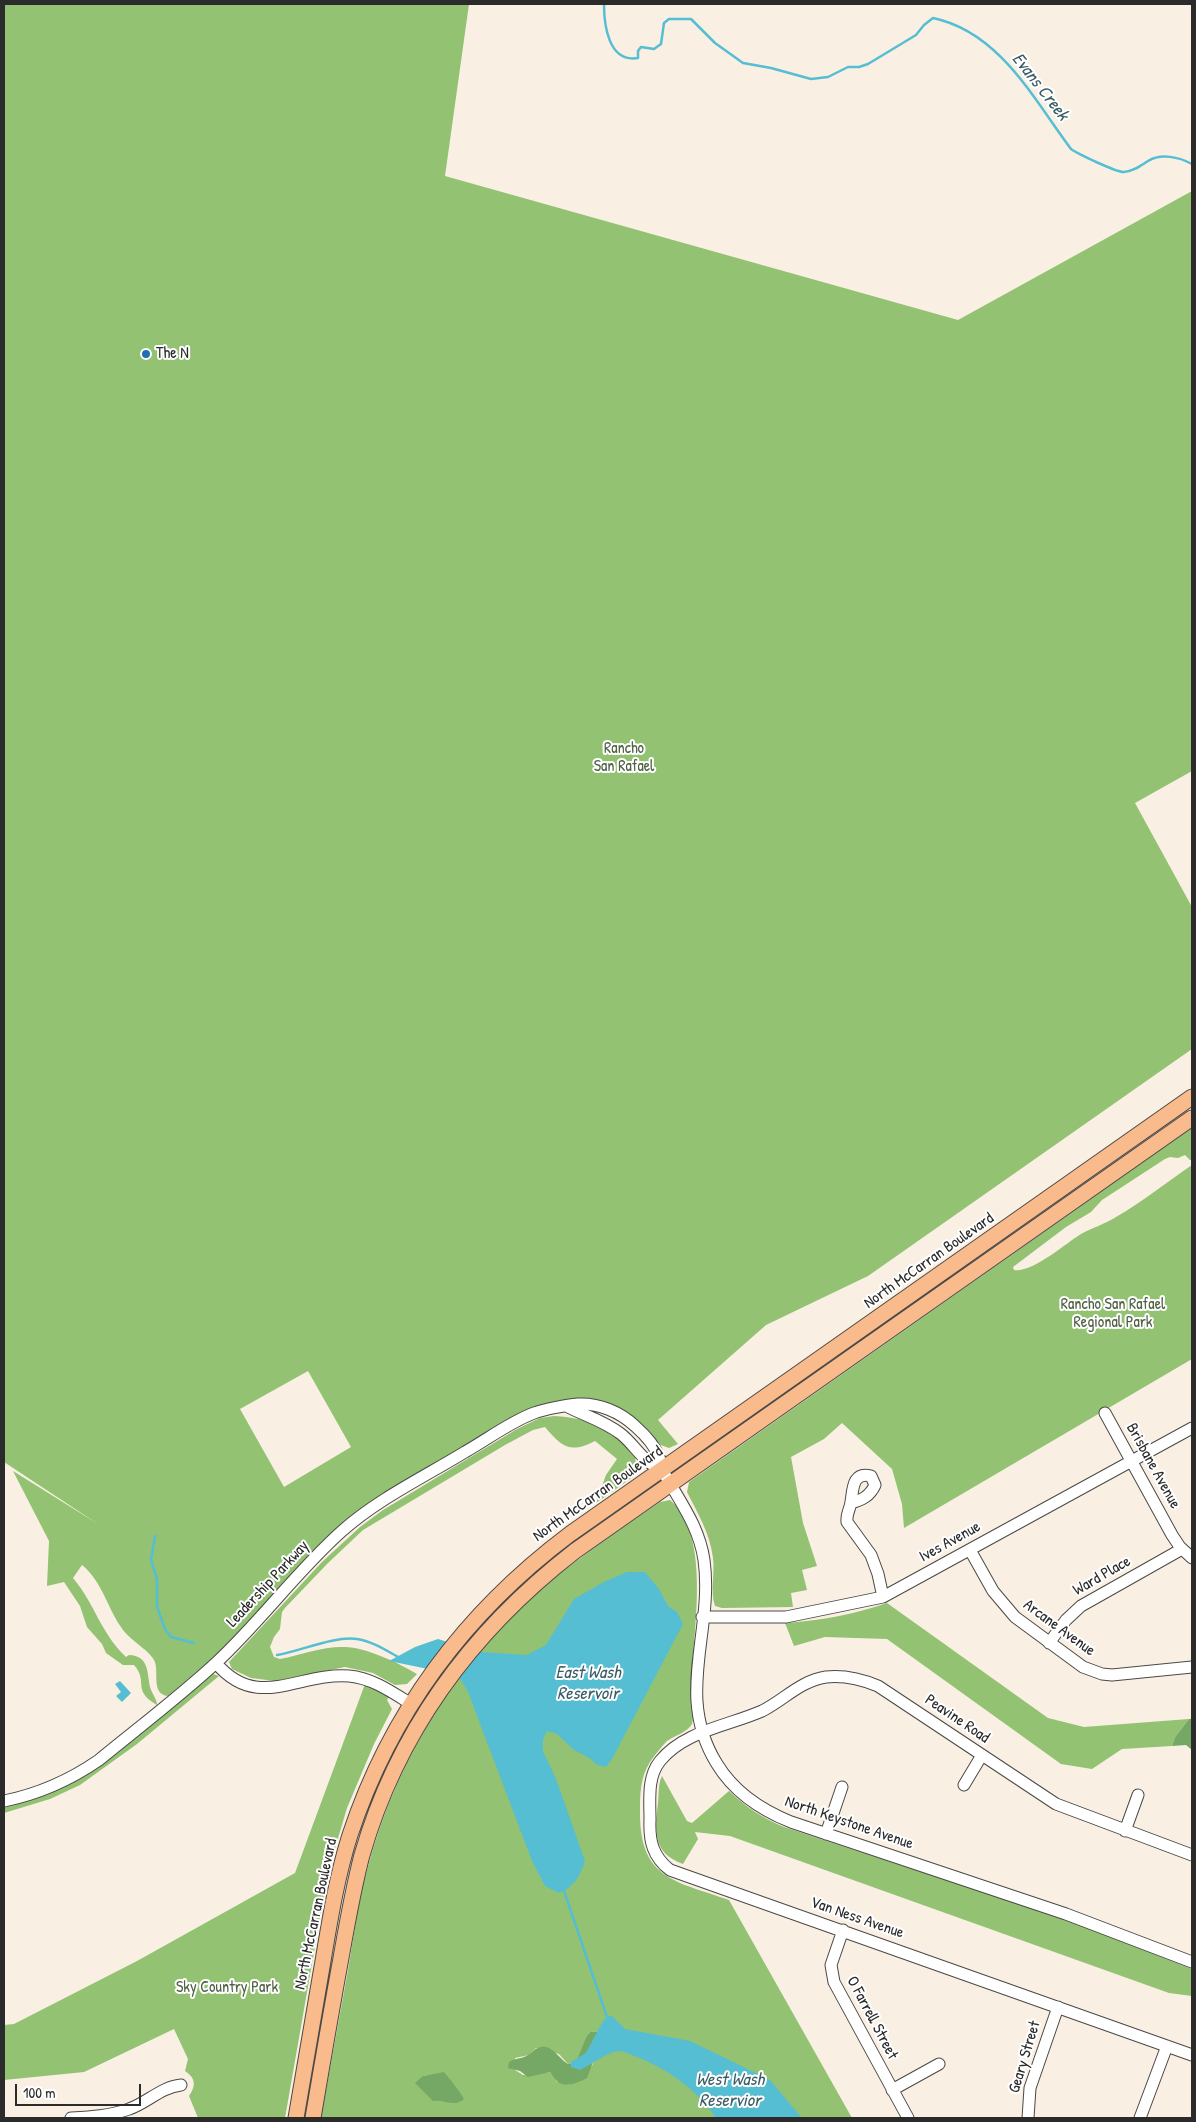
<!DOCTYPE html>
<style>
body{margin:0}
#map{position:relative;width:1196px;height:2122px;overflow:hidden;background:#f9f0e3;font-family:"Patrick Hand",sans-serif}
canvas{display:block}
.frame{position:absolute;inset:0;border:5px solid #2b2b2b;pointer-events:none}
.scale{position:absolute;left:15px;top:2084px;width:126px;height:22px;box-sizing:border-box;border:2px solid #2b2b2b;border-top:0;padding-left:6px;font-size:15px;line-height:18px;white-space:nowrap;color:#2b2b2b;-webkit-text-stroke:4px #fff;paint-order:stroke}
</style>
<div id="map">
<canvas width="1196" height="2122"></canvas>
<div class="frame"></div>
<div class="scale">100 m</div>
</div>
<script>
const context = document.querySelector('canvas').getContext('2d');
context.lineJoin = 'round';
function fill(path, color) { context.fillStyle = color; context.fill(path, 'evenodd'); }
function trace(path, color, width, dash) { context.strokeStyle = color; context.lineWidth = width; context.lineCap = dash ? 'butt' : 'round'; context.setLineDash(dash || []); context.stroke(path); }
function label(font, color, halo, rows, align = 'center') {
  context.font = font + ' "Patrick Hand",sans-serif'; context.lineWidth = 4; context.setLineDash([]); context.textBaseline = 'middle'; context.strokeStyle = halo; context.fillStyle = color; for (const [text, x, y, turn = 0] of rows) {
    context.save(); context.translate(x, y); context.rotate((+turn || 0) * Math.PI / 180); context.textAlign = isNaN(turn) ? turn : align; if (halo) context.strokeText(text, 0, 0); context.fillText(text, 0, 0); context.restore();
  }
}
const green = new Path2D(`
 M4 4H469L445 176 958 320 1192 191V771L1135 803 1192 907V1049L868 1276 766 1325 658 1420 678 1444 669 1448 658 1444 620 1412 553 1402 523 1411 379 1498 228 1645 168 1696C150 1694 160 1671 154 1660 148 1649 129 1640 121 1627 107 1607 102 1581 82 1565L73 1578C95 1604 100 1632 126 1657L129 1655C149 1656 147 1672 150 1687 152 1694 157 1699 157 1705 131 1690 149 1682 134 1665H123L106 1653 102 1644 87 1627 80 1606 64 1582 47 1586 49 1541 13 1471 98 1524 4 1462ZM308 1371 351 1447 284 1487 240 1409Z
 M1192 1128V1160H1190L1185 1155 1178 1158 1170 1157 1165 1159 1102 1200 1091 1212 1066 1227 1013 1267 1014 1270C1032 1273 1065 1244 1081 1234 1092 1228 1105 1224 1116 1217 1142 1202 1167 1182 1192 1165V1359L904 1528 902 1504 892 1469 842 1423 824 1439 791 1457 803 1523 817 1566 802 1570 807 1590 791 1593 793 1607 722 1608 715 1606C710 1592 715 1573 713 1558 710 1533 698 1514 687 1492L689 1482Z
 M554 1416C593 1418 611 1429 637 1458L635 1459 638 1467 633 1477 596 1503 606 1475 617 1459 595 1441C570 1454 562 1447 545 1427L533 1430 505 1445 363 1530 328 1563 285 1608 282 1612 280 1629 274 1637 270 1647 274 1657 280 1659C301 1655 324 1646 345 1647 365 1647 399 1663 417 1674L407 1684 395 1685 373 1673 345 1667 275 1681 251 1678 232 1669 229 1662 322 1562 360 1527 383 1510 517 1429 540 1418Z
 M670 1500C712 1534 693 1635 691 1683 691 1692 695 1717 692 1724 688 1732 674 1736 667 1741 661 1747 655 1755 650 1762 640 1778 640 1794 640 1813 640 1880 676 1881 729 1900L852 2118H321C330 2069 339 2019 348 1970 354 1936 358 1902 367 1870 393 1772 444 1682 517 1612 560 1569 611 1536 660 1502ZM605 2031 592 2066 557 2082 550 2072 523 2075 515 2070V2058L529 2055 536 2048 559 2054 568 2064C583 2062 582 2042 590 2032ZM444 2073 457 2092 462 2096 438 2100 423 2076Z
 M887 1603 1048 1718 1084 1727 1189 1719 1175 1737 1172 1746 1122 1749 1092 1769 1061 1764 887 1639 825 1637 794 1646 785 1623C819 1621 855 1614 887 1603Z
 M213 1674 219 1676 137 1744 80 1785 50 1799 4 1813V1806L49 1794 77 1780 105 1762Z
 M365 1684 389 1697 387 1700 392 1709 374 1744 347 1808 328 1872 285 2118H198L189 2096C196 2086 196 2078 185 2071L188 2059 174 2029 84 2072 4 2080V2025L14 2024 137 1961 295 1873Z
 M662 1776 687 1821 692 1823 729 1791C746 1807 762 1818 784 1827L1059 1917 1192 1969V1996L1169 1993 730 1836 695 1832 698 1839 683 1864C652 1853 655 1830 658 1803 659 1794 658 1784 662 1776Z`);
const forest = new Path2D(`
 M1189 1719H1192V1750L1186 1745 1172 1746 1175 1737Z
 M605 2031 587 2078C580 2082 566 2088 558 2082 555 2080 552 2075 550 2072L528 2077 520 2071 508 2068 509 2062C515 2058 522 2059 528 2055 532 2053 534 2049 538 2048 551 2042 559 2059 568 2064L574 2063C582 2054 582 2041 590 2032Z
 M444 2072C449 2078 461 2093 464 2099 453 2108 445 2099 433 2101L415 2083 423 2076Z`);
const water = new Path2D(`
 M627 1572H645L659 1589 668 1606 677 1612 683 1624 612 1759 606 1767 597 1765 591 1759 574 1750 557 1734 547 1731 543 1740V1751L556 1779 585 1861C580 1876 574 1887 559 1893L545 1886 532 1861 468 1692 461 1680 446 1669H428L389 1661 415 1647 438 1639 480 1652 527 1655 546 1645 574 1599 604 1582Z
 M120 1681 131 1693 122 1702 116 1696 121 1692 115 1684Z
 M611 2015 625 2029 690 2041 770 2080 802 2118H716C697 2090 668 2069 637 2057 632 2055 624 2051 618 2051 607 2052 591 2065 580 2070L571 2067V2062L586 2053 603 2021Z`);
const stream = new Path2D(`
 M604 4C604 24 608 63 638 58V51L641 47 654 49 661 44 664 23 669 19H691L715 43 743 63 771 68 811 79 828 77 848 67H859L868 64 916 35 924 25 933 18C1000 32 1034 100 1071 149 1078 154 1118 173 1124 172 1134 171 1140 166 1148 161 1161 153 1179 157 1192 164
 M155 1536 151 1560 157 1579V1607L165 1629 171 1637 194 1643
 M277 1655C301 1651 333 1636 357 1639 372 1641 387 1651 400 1658
 M564 1891 607 2017`);
const minor = new Path2D(`
 M568 1407C586 1416 604 1421 621 1434 636 1446 643 1463 662 1469
 M1105 1413 1172 1535 1180 1547 1192 1558
 M851 1503C862 1500 870 1496 875 1485L871 1476C852 1471 853 1490 851 1502 850 1510 846 1513 847 1522L871 1555 878 1574 883 1597
 M970 1550 993 1591 1015 1617 1083 1667 1102 1674 1112 1675 1192 1667
 M702 1617H786L883 1597 1192 1428
 M1049 1643 1066 1620 1081 1606 1182 1549
 M216 1663C257 1712 299 1672 349 1676 372 1678 392 1692 411 1704
 M964 1785 982 1755
 M4 1801C39 1794 70 1780 99 1760 138 1728 179 1697 217 1662 261 1621 297 1571 342 1531 378 1499 424 1477 465 1452 488 1439 510 1422 534 1413 545 1409 567 1405 578 1404 599 1403 620 1412 635 1426 644 1434 655 1446 659 1457 661 1462 661 1468 664 1473 680 1502 699 1526 704 1560 714 1632 674 1695 717 1764 734 1792 761 1810 791 1822L1066 1914 1192 1962
 M1125 1831 1138 1795
 M826 1834 842 1787
 M1192 1855 1056 1804 878 1686C861 1679 844 1675 826 1677 800 1681 784 1700 762 1711 728 1726 684 1731 660 1761 647 1777 650 1800 650 1820 649 1841 653 1857 670 1870L1192 2055
 M843 1930 831 1965 834 1982 908 2118
 M892 2090 939 2064
 M71 2118C90 2117 110 2116 129 2109 147 2103 161 2087 181 2085
 M1028 2118 1030 2088 1058 2007
 M1140 2118 1167 2046`);
const major = new Path2D(`
 M296 2118C305 2066 314 2014 323 1961 330 1919 337 1876 350 1835 391 1711 466 1612 570 1534L1192 1097
 M313 2118C322 2065 331 2012 341 1958 347 1924 353 1889 362 1855 398 1730 473 1630 575 1551L1192 1118`);
const markers = [
 [146,354,5,"#1f6fb2"]
];
const poiNames = [
 ["The N",156,354]
];
const parkNames = [
 ["Rancho",624,749],
 ["San Rafael",624,767],
 ["Rancho San Rafael",1113,1305],
 ["Regional Park",1113,1323],
 ["Sky Country Park",227,1988]
];
const streetNames = [
 ["North McCarran Boulevard",929,1261,-35],
 ["Brisbane Avenue",1153,1466,61],
 ["North McCarran Boulevard",598,1494,-35],
 ["Ives Avenue",950,1542,-29],
 ["Ward Place",1102,1576,-30],
 ["Leadership Parkway",268,1584,-47],
 ["Arcane Avenue",1059,1628,36],
 ["Peavine Road",957,1719,34],
 ["North Keystone Avenue",849,1823,19],
 ["North McCarran Boulevard",316,1914,-78],
 ["Van Ness Avenue",857,1918,19],
 ["O Farrell Street",872,2018,62],
 ["Geary Street",1025,2057,-73]
];
const waterNames = [
 ["Evans Creek",1040,87,52],
 ["East Wash",588,1673],
 ["Reservoir",588,1694],
 ["West Wash",730,2080],
 ["Reservior",730,2101]
];
fill(green, '#92c272');
fill(forest, '#75a864');
fill(water, '#56bed3');
trace(stream, '#56bed3', 2.5);
trace(minor, '#4a4947', 13);
trace(major, '#4a4947', 17);
trace(minor, '#fff', 11);
trace(major, '#fabb8c', 15);
for (const [x, y, r, color] of markers) { const dot = new Path2D(); dot.arc(x, y, r, 0, 2 * Math.PI); context.fillStyle = color; context.fill(dot); trace(dot, '#fff', 2); }
label('16px', '#2b2b2b', '#fff', poiNames, 'left');
label('16px', '#4f6044', '#fff', parkNames);
label('16px', '#2b2b2b', '#fff', streetNames);
label('italic 18px', '#3a5e66', '#fff', waterNames);
</script>
